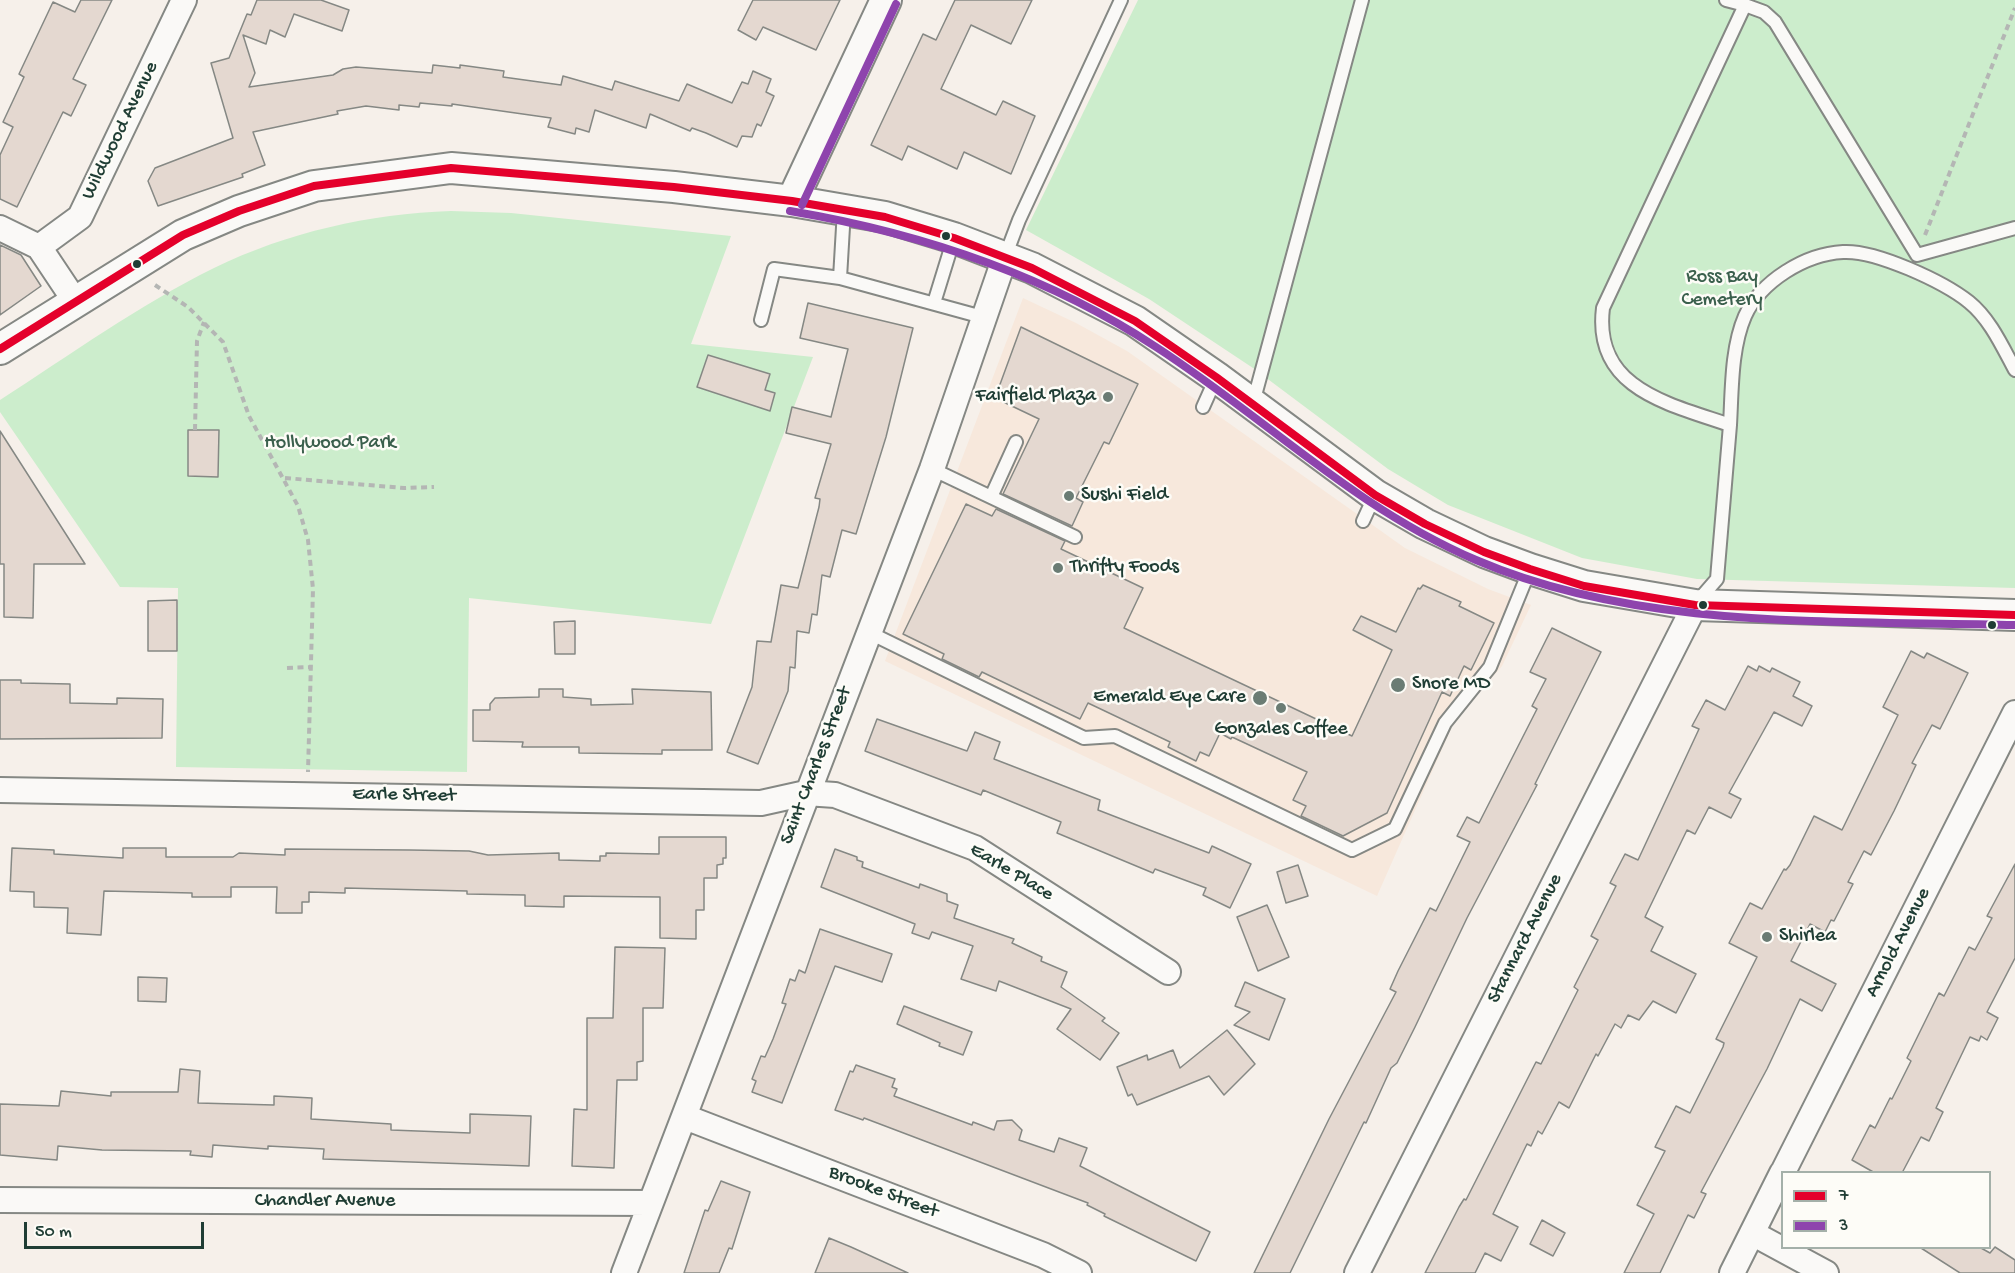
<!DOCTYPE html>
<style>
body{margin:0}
#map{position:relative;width:2015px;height:1273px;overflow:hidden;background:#f6f0ea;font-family:"Gochi Hand",sans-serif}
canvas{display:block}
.legend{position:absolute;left:1781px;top:1171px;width:210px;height:78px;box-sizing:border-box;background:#fdfcf7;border:2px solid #a4b0a9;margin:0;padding:8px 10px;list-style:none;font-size:18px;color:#1f3d34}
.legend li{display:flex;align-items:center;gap:12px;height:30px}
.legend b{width:30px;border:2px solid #a4b0a9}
.scale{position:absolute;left:24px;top:1222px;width:180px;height:27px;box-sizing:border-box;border:3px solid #1f3d34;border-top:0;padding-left:8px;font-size:18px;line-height:21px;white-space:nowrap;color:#1f3d34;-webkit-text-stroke:4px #fdfcf7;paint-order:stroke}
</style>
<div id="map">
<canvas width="2015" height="1273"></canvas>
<ul class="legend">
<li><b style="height:8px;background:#e4002b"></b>7</li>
<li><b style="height:8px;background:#8e44ad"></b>3</li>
</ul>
<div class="scale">50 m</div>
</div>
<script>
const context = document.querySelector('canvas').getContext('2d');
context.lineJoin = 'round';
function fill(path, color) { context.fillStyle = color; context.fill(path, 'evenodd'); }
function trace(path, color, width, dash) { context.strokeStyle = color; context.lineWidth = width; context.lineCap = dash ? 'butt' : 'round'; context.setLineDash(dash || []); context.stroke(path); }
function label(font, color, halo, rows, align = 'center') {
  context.font = font + ' "Gochi Hand",sans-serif'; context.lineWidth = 5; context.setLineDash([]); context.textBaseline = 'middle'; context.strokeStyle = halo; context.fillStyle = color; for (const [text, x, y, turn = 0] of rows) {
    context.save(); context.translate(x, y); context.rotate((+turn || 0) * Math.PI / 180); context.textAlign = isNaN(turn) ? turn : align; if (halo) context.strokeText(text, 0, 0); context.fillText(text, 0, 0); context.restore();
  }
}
const built = new Path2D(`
 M1023 298 1076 323 1127 351 1405 548 1488 589 1531 605 1502 666 1454 722 1377 896 885 661Z`);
const green = new Path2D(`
 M1138 0H2015V588L1697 579 1582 558 1448 505 1388 469 1253 368 1149 299 1026 230Z
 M451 211 511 213 731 236 691 344 813 357 711 624 469 598 467 772 176 767 178 588 120 587 0 412V400C70 355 139 305 214 268 288 232 369 214 451 211Z`);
const building = new Path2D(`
 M81 0H112L73 79 86 85 71 116 63 112 17 207 0 199V155L13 127 3 122 24 77 19 74 53 2 75 12Z
 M257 0H321L349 10 342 31 294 14 285 37 270 30 266 44 243 35 255 73 249 87 333 75 343 69 356 67 432 73 433 65 460 68V65L504 71 503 77 561 85 563 76 612 90 615 81 679 101 687 84 732 103 742 82 748 84 753 71 771 79 766 92 774 96 761 126 757 124 752 137 742 136 737 147 706 133 692 128 690 131 650 114 646 128 595 110 589 132 576 128 575 134 548 127 551 118 452 104V106L420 103 419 107 399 105V110L366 106 337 111 338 114 253 132 265 165 242 174 243 177 158 206 148 181 155 168 233 138 211 63 229 58 247 14 251 15Z
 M753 0H840L816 50 763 27 756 40 738 30Z
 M955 0H1032L1011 44 971 25 941 89 996 115 1003 101 1035 116 1011 174 964 152 957 169 908 146 902 160 871 145 923 34 936 40Z
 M0 245 21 255 41 286 0 315Z
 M808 303 913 328 886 437 856 534 842 530 830 577 822 575 817 615 812 614 809 633 797 631 795 668 790 667 788 691 758 764 727 752 752 687 757 641 771 642 781 585 798 588 819 507 820 499 815 498 831 444 786 433 792 407 831 417 848 349 800 338Z
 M1021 327 1138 384 1109 444 1104 442 1076 498 1083 502 1072 526 1003 494 1039 419 995 398Z
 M708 355 770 374 765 390 775 393 770 411 697 387Z
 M188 430H219L218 477 188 476Z
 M0 431 85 564H34L33 618 4 617V564H0Z
 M966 504 992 516 996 509 1065 541 1061 549 1143 588 1124 628 1352 736 1392 650 1353 630 1361 616 1396 632 1418 588 1420 589 1423 585 1461 602 1459 606 1494 623 1471 670 1464 666 1450 696 1442 692 1387 813 1343 836 1301 816 1306 806 1293 800 1307 772 1232 737 1231 739 1220 733 1209 756 1200 752 1196 761 1168 747 1170 742 1088 703 1080 719 982 672 979 677 942 659 944 654 903 634Z
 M177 600V651H148V601Z
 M575 621V654H555L554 622Z
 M1552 628 1601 652 1535 784 1537 785 1467 918 1415 1027 1397 1063 1391 1068 1366 1123 1364 1122 1290 1273H1254L1329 1119 1396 992 1390 989 1398 971 1430 908 1436 911 1470 842 1457 836 1467 817 1479 823 1537 709 1532 706 1546 679 1530 672Z
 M1911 651 1924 658 1927 653 1968 673 1940 729 1932 725 1912 763 1916 765 1894 811 1871 855 1864 851 1848 882 1853 884 1834 921 1831 920 1825 932 1810 924 1791 961 1836 984 1822 1011 1800 999 1767 1069 1701 1192 1706 1194 1694 1218 1688 1215 1660 1273H1624L1654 1214 1637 1205 1665 1151 1655 1147 1676 1106 1690 1113 1723 1047 1724 1043 1716 1039 1757 957 1729 943 1750 903 1762 909 1784 869 1786 870 1790 865 1814 816 1842 830 1898 715 1883 707Z
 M1748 666 1757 671 1759 666 1770 672 1772 668 1800 682 1793 696 1812 706 1802 726 1774 712 1729 793 1741 799 1731 818 1709 807 1695 834 1687 830 1645 917 1663 927 1651 951 1696 974 1676 1013 1653 1001 1639 1020 1628 1015 1621 1028 1615 1024 1598 1056 1596 1054 1569 1108 1559 1102 1542 1134 1538 1131 1531 1146 1527 1144 1493 1214 1518 1227 1501 1261 1485 1253 1475 1273H1425L1459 1207 1464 1199 1466 1200 1536 1062 1541 1064 1578 990 1574 987 1598 940 1591 936 1616 886 1610 883 1625 854 1638 860 1699 729 1692 726 1706 700 1725 710Z
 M0 680H21V683L70 684V703L117 704V698L163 699 162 738 0 739Z
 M539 689H563V697L591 699V705L633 704 632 689 711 692 712 750H662V754L579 753V747H522L523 742 473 741V710H490V704L495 698 539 697Z
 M877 719 967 751 975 732 1000 742 994 759 1100 800 1098 810 1209 853 1212 846 1251 864 1230 908 1203 895 1206 888 1155 869 1153 873 1057 833 1061 822 983 790 981 795 865 751Z
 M659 837H726V858H723V864L717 865V878H704V910H696V939L660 938V897L564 896V907L525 906V895L467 894V891L345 888V893L309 892V902H302V913H276L277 887H231V897H192V893L104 891 101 935 67 933 68 908 34 907V892L10 891 12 848 54 850V854L123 858V848H166V857H233L239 853 285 855V849L410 850 469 851 488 855 559 853V860L600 861V856H606V853L659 854Z
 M835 849 857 857V860L863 862 862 867 919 888 920 884 947 894V901L958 905 954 918 1014 939 1012 943 1042 957 1041 961 1067 972 1061 987 1105 1018 1102 1021 1119 1033 1100 1060 1057 1029 1071 1009 999 981 996 991 961 979 973 946 932 932 929 939 912 933 915 924 821 887Z
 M2015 864V958L1987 1012 1998 1018 1987 1040 1981 1036 1979 1041 1970 1037 1936 1108 1943 1112 1929 1141 1921 1137 1902 1173H1875L1852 1160 1870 1125 1875 1128 1890 1098 1892 1099 1911 1061 1907 1058 1939 993 1944 996 1969 947 1975 950 1992 918 1987 916Z
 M1298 865 1308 896 1286 903 1277 872Z
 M1267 905 1289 957 1258 971 1237 917Z
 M820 929 892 954 882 982 835 966 782 1103 752 1092 756 1081 752 1079 761 1056 765 1057 773 1039 786 1004 782 1003 790 979 795 981 799 970 805 973Z
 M615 947 665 948 663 1008H643V1061L637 1062V1080H617L614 1168 572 1166 574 1109 587 1110V1018H613Z
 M138 977 167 978 166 1002 138 1001Z
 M1245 982 1285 999 1269 1040 1234 1025 1250 1012 1235 1006Z
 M904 1006 972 1032 963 1055 939 1046 940 1043 897 1024Z
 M1227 1030 1255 1064 1224 1095 1209 1076 1137 1105 1132 1094 1128 1096 1117 1067 1147 1055 1148 1060 1173 1050 1180 1068Z
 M856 1065 895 1079 892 1087 897 1089 894 1096 972 1125 973 1122 994 1130 997 1121 1012 1120 1022 1130 1019 1140 1054 1152 1059 1138 1087 1148 1080 1166 1210 1232 1196 1261 1104 1216 1105 1214 1087 1205 1088 1203 864 1118 863 1120 835 1110 850 1071 853 1072Z
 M180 1069 200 1071 198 1103 274 1105V1096L312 1098 311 1119 391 1124V1130L470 1133V1114L531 1116 529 1166 323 1159 324 1149 268 1146V1149L213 1145 212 1157 190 1155 191 1151 102 1150 58 1146 57 1160 0 1155V1104L59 1106 61 1091 111 1096V1092H178Z
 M721 1181 750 1192 732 1249 729 1248 719 1273H684L705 1210 708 1211Z
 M1542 1220 1565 1233 1553 1256 1530 1244Z
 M829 1238 851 1247 908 1273H815Z
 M1995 1247 2015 1260V1273H1960L1921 1248H1981L1990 1253Z`);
const path = new Path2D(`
 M1925 235 2015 8
 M155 285 188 307 223 342 249 416 298 506 308 540 313 589 308 772
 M195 430 197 341 204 322
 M285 478 404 488 434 487
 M287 668 312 667`);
const service = new Path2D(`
 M1726 0 1745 5
 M844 210 840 278 986 318
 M1917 255 2015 228
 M1005 257 1019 220 1121 0
 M934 303 954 238
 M761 320 774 269 840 278
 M1253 403 1362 0
 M1203 407 1216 378
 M1730 425C1669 404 1593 389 1603 308L1745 5 1764 12 1775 22 1917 255
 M932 469 1075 537
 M991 497 1016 442
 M1363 521 1375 495
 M1697 602 1717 579C1721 528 1726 476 1730 425 1732 391 1731 348 1745 316 1761 281 1805 254 1843 252 1876 250 1944 282 1969 302 1990 319 2002 346 2015 370
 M868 632 1084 738 1115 736 1352 850 1395 829 1445 723 1490 667 1530 569`);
const minor = new Path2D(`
 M0 228 39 247 75 301
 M39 247 80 217 184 0
 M0 790 761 803 806 793 835 795 975 848 1168 972
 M685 1117 1043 1255 1079 1273
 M1783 1172 2015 713
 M0 1200 650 1203
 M1752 1233 1826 1273
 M624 1273 932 469 1005 257
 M1357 1273 1695 605
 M1732 1273 1782 1173`);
const tertiary = new Path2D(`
 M792 201 886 0
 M0 349 183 235 239 211 314 186 451 168 674 187 792 201 885 217 954 238 1032 268 1135 321 1216 377 1375 495 1425 524 1484 552 1530 569 1584 586 1695 605 2015 615`);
const bus1 = new Path2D(`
 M0 349 183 235 239 211 314 186 451 168 674 187 792 201 885 217 954 238 1032 268 1135 321 1216 377 1375 495 1425 524 1484 552 1530 569 1584 586 1695 605 2015 615`);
const bus2 = new Path2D(`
 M802 205 896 4
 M790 211C920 233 1045 274 1156 347 1266 418 1353 507 1476 560 1641 631 1838 620 2015 625`);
const markers = [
 [946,236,5,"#1f3d34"],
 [137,264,5,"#1f3d34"],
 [1108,397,6,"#6a7c74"],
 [1069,496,6,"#6a7c74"],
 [1058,568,6,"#6a7c74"],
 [1703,605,5,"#1f3d34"],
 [1992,625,5,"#1f3d34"],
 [1398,685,8,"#6a7c74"],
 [1260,698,8,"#6a7c74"],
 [1281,708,6,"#6a7c74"],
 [1767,937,6,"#6a7c74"]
];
const streetNames = [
 ["Wildwood Avenue",121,131,-64],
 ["Saint Charles Street",817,766,-69],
 ["Earle Street",404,796,1],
 ["Earle Place",1011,873,31],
 ["Stannard Avenue",1526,939,-63],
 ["Arnold Avenue",1899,943,-63],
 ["Brooke Street",883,1193,21],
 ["Chandler Avenue",325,1202]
];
const parkNames = [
 ["Ross Bay",1722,278],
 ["Cemetery",1722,301],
 ["Hollywood Park",330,444]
];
const poiNames = [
 ["Fairfield Plaza",1096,397,"right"],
 ["Sushi Field",1081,496],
 ["Thrifty Foods",1070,568],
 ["Snore MD",1412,685],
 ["Emerald Eye Care",1246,698,"right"],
 ["Gonzales Coffee",1281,730,"center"],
 ["Shirlea",1779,937]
];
fill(built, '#f7e8dc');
fill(green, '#ccedcc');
fill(building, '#e4d8d0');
trace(building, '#858884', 1.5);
trace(service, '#858884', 16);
trace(minor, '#858884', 28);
trace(tertiary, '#858884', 34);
trace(path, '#b4b6b4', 4, [6, 4.5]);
trace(service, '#faf9f7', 12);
trace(minor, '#faf9f7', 24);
trace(tertiary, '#faf9f7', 30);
trace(bus1, '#e4002b', 8);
trace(bus2, '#8e44ad', 8);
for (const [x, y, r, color] of markers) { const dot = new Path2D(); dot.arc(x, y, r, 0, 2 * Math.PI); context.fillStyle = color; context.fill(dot); trace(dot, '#fdfcf7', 2); }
label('20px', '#1f3d34', '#fdfcf7', streetNames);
label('20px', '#3b604d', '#fdfcf7', parkNames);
label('20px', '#1f3d34', '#fdfcf7', poiNames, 'left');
</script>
